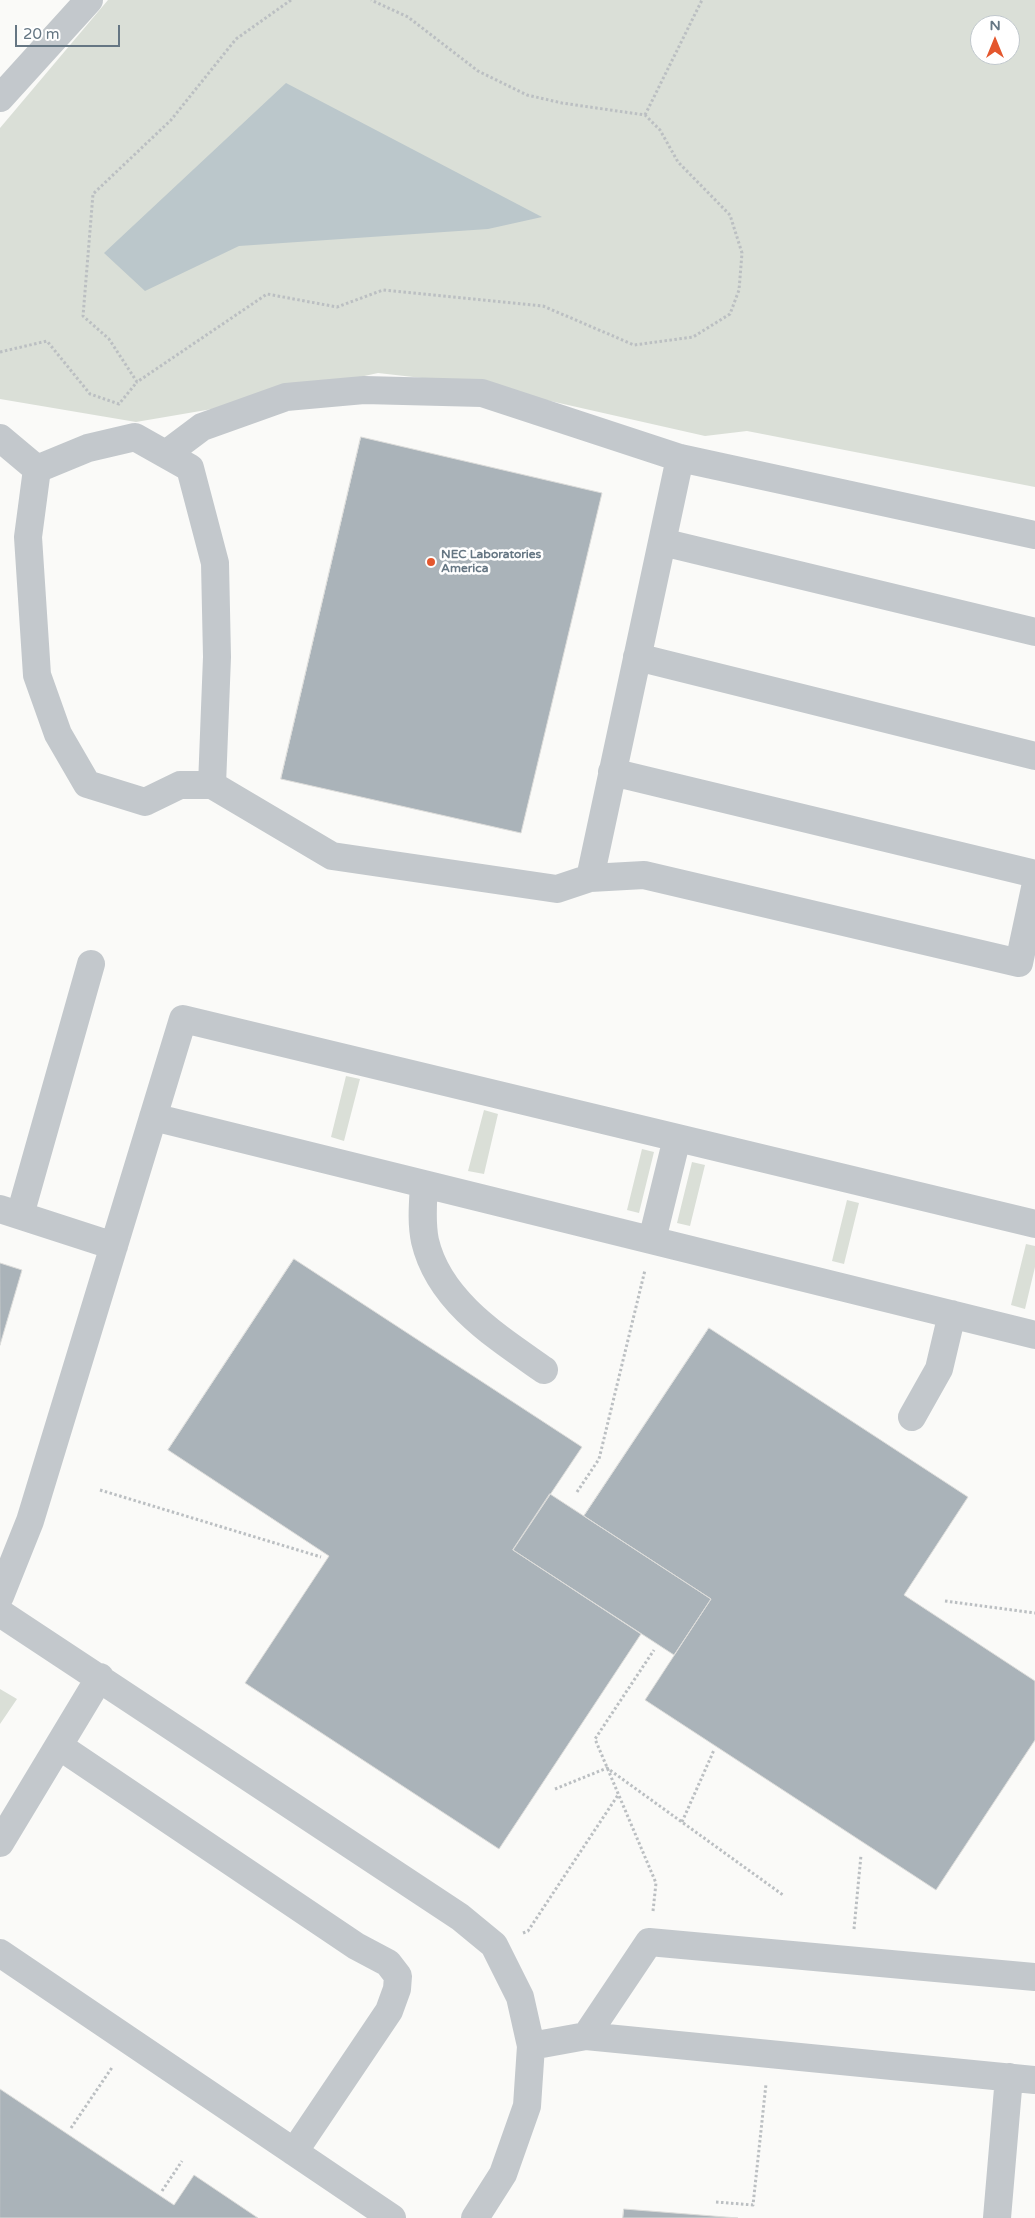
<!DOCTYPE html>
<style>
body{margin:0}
#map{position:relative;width:1035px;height:2218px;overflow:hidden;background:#fafaf8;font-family:"Varela Round",sans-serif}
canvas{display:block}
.north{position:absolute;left:970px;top:15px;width:50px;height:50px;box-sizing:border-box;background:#fff;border:1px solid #c1c8cd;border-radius:50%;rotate:0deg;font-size:14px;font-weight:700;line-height:20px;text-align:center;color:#657683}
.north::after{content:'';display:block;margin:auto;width:18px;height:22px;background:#e4572e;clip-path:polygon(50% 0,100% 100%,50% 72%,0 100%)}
.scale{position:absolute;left:15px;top:25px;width:105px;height:22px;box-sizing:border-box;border:2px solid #657683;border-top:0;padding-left:6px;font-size:15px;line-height:18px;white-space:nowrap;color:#657683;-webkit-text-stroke:4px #fff;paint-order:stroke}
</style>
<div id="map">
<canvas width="1035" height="2218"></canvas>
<div class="north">N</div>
<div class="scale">20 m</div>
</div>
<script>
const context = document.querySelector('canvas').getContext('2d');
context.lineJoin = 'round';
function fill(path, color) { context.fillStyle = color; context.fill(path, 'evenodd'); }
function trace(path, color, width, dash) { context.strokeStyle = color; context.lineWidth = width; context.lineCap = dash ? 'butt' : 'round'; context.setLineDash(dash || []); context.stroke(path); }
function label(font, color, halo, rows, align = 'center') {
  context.font = font + ' "Varela Round",sans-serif'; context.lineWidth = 5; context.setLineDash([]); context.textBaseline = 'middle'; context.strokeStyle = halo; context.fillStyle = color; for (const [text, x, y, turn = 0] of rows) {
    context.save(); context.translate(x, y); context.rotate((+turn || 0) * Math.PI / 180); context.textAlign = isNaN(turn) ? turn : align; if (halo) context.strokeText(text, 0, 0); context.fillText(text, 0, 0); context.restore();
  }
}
const green = new Path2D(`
 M108 0H1035V487L747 431 705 436 475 384 378 373 218 408 136 422 0 399V128ZM980 25H1010V55H980Z
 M346 1076 360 1079 344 1141 331 1137Z
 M484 1110 498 1114 484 1174 468 1171Z
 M642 1149 654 1152 639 1213 627 1210Z
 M692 1162 705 1165 690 1226 677 1223Z
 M847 1200 859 1203 844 1264 832 1261Z
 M1026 1244 1035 1246V1267L1025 1309 1011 1305Z
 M0 1689 17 1699 0 1724Z`);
const water = new Path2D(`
 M286 83 542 217 488 229 239 246 145 291 104 253Z`);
const building = new Path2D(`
 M361 437 602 493 521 833 281 779Z
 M294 1259 582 1447 513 1550 641 1634 499 1849 245 1683 329 1556 168 1450Z
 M0 1263 22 1270 0 1345Z
 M709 1328 968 1497 904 1595 1035 1681V1740L936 1890 645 1700 711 1599 584 1516Z
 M550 1494 711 1599 674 1655 513 1550Z
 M0 2089 174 2205 194 2175 258 2218H0Z
 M624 2209 738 2218H623Z`);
const path = new Path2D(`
 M291 0 236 39 171 120 93 194 83 316 109 339 137 382 267 294 337 307 383 290 543 306 634 345 693 337 730 314 739 290 742 253 730 215 678 162 660 130 645 115 562 103 527 95 478 71 408 17 371 0
 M645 115 702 0
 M0 352 47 341 90 394 119 404 137 382
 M100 1490 321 1557
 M577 1492 599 1459 645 1270
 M945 1601 1035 1613
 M555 1789 607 1768 783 1895
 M682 1822 714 1750
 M653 1911 656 1883 595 1739 654 1650
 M854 1929 861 1855
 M523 1933 528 1931 618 1795
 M71 2128 113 2066
 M162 2191 182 2161
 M716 2202 753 2205 766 2084`);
const minor = new Path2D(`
 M0 98 89 0
 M135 437 190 468 215 563 217 657 212 785H180L145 802 87 784 58 734 37 675 28 537 37 469 88 448Z
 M0 438 37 469
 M166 454 202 427 286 397 364 390 482 393 680 458 1035 535
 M662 542 1035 632
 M637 657 1035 756
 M612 772 1035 874
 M212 785 332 856 557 889 590 878 644 875 1019 963 1035 888
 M590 878 680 458
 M153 1117 1035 1335
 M424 1184C423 1203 421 1222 425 1241 439 1301 497 1337 544 1370
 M0 1209 114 1246
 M20 1215 91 964
 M652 1240 677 1138
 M912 1417 939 1369 952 1314
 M0 1596 30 1521 183 1019 1035 1224
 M0 1613 460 1917 494 1945 520 1997 531 2046 527 2106 503 2174 475 2218
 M59 1746 356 1946 388 1963 398 1976 397 1989 389 2011 294 2152
 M0 1843 100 1677
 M0 1953 392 2218
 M586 2036 1035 2080
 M531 2046 586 2036 649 1942 1035 1977
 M997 2218 1009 2077`);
const markers = [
 [431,562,5,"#e4572e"]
];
const poiNames = [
 ["NEC Laboratories",441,555],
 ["America",441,569]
];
fill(green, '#dadfd7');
fill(water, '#bbc7cb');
fill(building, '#aab3b9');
trace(building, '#dcdcda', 1);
trace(path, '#bbbfc2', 3, [2.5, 2.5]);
trace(minor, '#c3c8cc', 28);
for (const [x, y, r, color] of markers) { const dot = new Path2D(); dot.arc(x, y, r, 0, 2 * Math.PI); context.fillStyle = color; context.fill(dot); trace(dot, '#fff', 2); }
label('bold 12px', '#657683', '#fff', poiNames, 'left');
</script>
